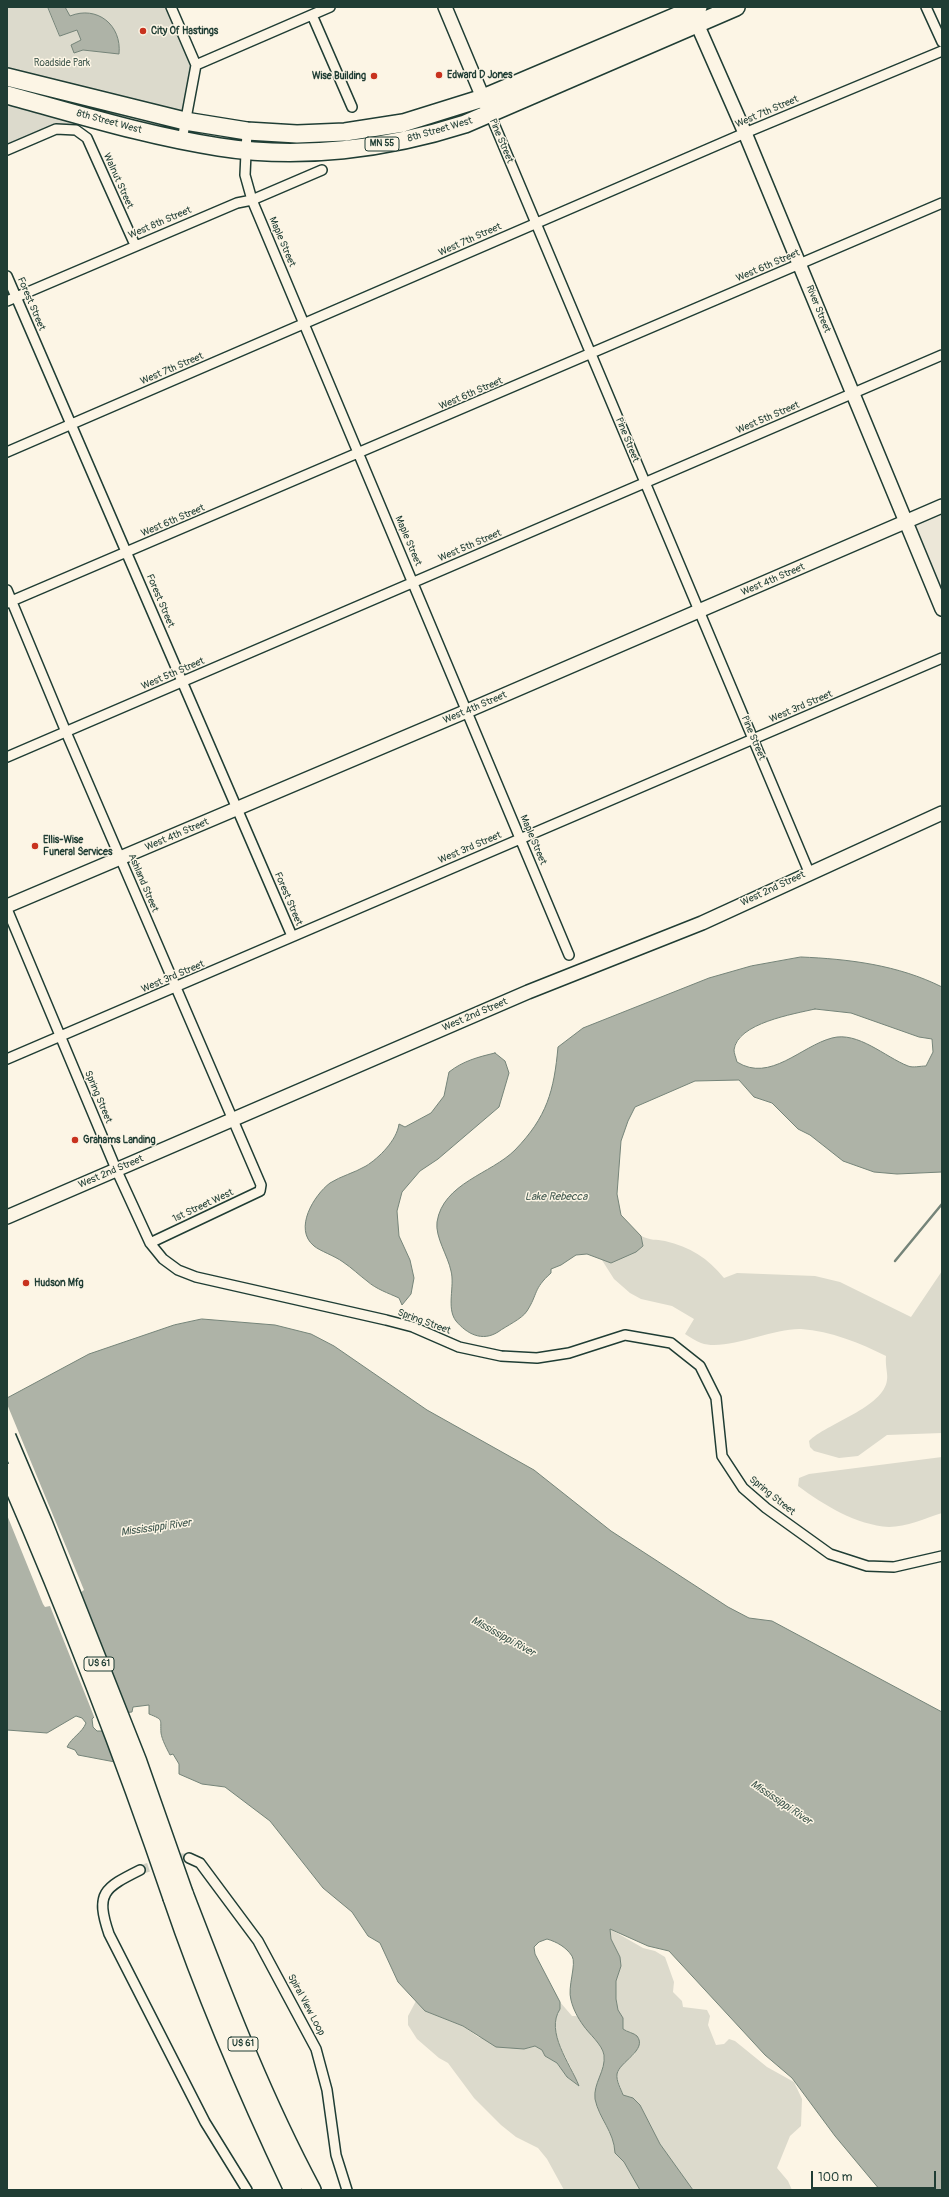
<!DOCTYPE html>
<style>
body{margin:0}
#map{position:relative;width:949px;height:2197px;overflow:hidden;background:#fcf5e5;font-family:Pangolin,sans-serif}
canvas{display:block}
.frame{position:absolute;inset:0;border:8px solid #1f3d34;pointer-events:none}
.scale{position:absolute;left:811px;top:2171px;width:125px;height:18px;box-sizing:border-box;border:2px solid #1f3d34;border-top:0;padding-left:5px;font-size:12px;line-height:14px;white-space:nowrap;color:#1f3d34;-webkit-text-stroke:3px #fcf5e5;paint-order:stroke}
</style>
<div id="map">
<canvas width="949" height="2197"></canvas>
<div class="frame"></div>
<div class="scale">100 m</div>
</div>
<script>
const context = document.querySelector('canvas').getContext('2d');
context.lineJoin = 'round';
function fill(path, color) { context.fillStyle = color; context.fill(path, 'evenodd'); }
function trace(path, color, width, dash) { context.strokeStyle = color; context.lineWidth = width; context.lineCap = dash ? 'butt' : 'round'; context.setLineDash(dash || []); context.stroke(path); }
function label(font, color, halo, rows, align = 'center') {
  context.font = font + ' Pangolin,sans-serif'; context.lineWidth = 3; context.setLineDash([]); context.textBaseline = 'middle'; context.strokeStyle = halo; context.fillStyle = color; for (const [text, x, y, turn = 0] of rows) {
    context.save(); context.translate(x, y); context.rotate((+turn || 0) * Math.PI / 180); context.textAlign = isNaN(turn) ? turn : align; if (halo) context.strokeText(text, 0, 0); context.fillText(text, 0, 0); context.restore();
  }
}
const built = new Path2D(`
 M942 506V609L906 522Z`);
const green = new Path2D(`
 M7 7H171L196 65 185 121 102 101 76 130 56 129 7 150Z
 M641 1236C652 1241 655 1239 665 1241 690 1247 708 1258 724 1278L737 1273 815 1276 840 1282 911 1317 942 1271V1433L887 1435 858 1456 839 1458 814 1451 810 1447 809 1441C826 1424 884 1407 887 1380 888 1374 885 1365 886 1356 860 1343 831 1331 801 1329 772 1328 726 1352 701 1343 696 1341 690 1337 685 1334L694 1319 672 1306 641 1299 630 1293 614 1279 600 1257 611 1263 643 1246Z
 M942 1457V1513C926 1518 906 1527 889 1527 856 1525 824 1505 798 1486L799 1478 809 1474Z
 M610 1929 643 1948 655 1951 665 1957 674 1982 673 1992 682 2001 683 2007 707 2010 710 2016 708 2025 716 2045 724 2044 729 2039 735 2041 767 2067 794 2082 802 2099 801 2126 790 2136 777 2168 788 2181 792 2190H693L660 2144 640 2105 633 2098 623 2095 616 2075 621 2064 635 2054 636 2035 623 2029V2018L618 2011 616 1999V1980L621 1966 620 1957 611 1939Z
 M416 2001 425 2011 463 2026 478 2037 524 2049 535 2046 542 2050 545 2056 557 2063 567 2077 578 2086C573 2061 544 2035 560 2009V2002L572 2016H578C586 2031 609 2048 604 2066 601 2078 593 2086 595 2099 598 2119 614 2131 615 2153L624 2162 640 2190H564L547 2159 538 2148 516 2137 501 2125 474 2098 448 2063 439 2058 417 2039 408 2025V2016Z`);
const water = new Path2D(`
 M48 7H65L70 16C97 5 122 25 119 54L83 50 74 53 71 45 81 40 77 30 60 36Z
 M801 957C849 959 898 965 942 987V1172L897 1174 874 1172 843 1161 810 1135 798 1129 772 1103 754 1097 739 1080 695 1081 635 1107 628 1121 621 1141 617 1194 621 1215 641 1236 643 1246 636 1252 611 1263 587 1254 576 1255 561 1265 551 1269V1273C533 1289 538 1294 527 1311 522 1319 506 1326 498 1332 482 1342 467 1334 456 1321 446 1308 455 1286 451 1271 448 1256 435 1237 437 1222 443 1183 491 1174 515 1150 547 1117 554 1091 558 1047L583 1028 709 978 751 966ZM815 1009 851 1013 919 1037 932 1039 933 1052 926 1066C920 1066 913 1068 908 1066 885 1057 858 1031 832 1038 801 1046 770 1083 737 1062 736 1058 734 1053 734 1050 737 1023 794 1014 815 1009Z
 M495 1053 505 1061 509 1073 499 1107 438 1159 420 1171 402 1192 397 1211 399 1236 410 1260 414 1278 411 1294 402 1305 399 1298C388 1293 376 1289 367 1281 359 1275 352 1268 343 1262 335 1256 320 1251 314 1246 293 1229 314 1195 330 1183 341 1176 354 1173 366 1166 379 1158 397 1140 399 1124L405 1127 431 1113 444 1096 449 1072C463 1061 478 1057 495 1053Z
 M202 1319 275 1325 311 1334 334 1346 427 1410 534 1470 611 1531 728 1607 749 1618 772 1621 942 1712V2190H880L835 2136 792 2078 765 2055 669 1951 648 1946 610 1929 611 1939 620 1957 621 1966 616 1981V1999L618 2010 623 2018V2029C627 2032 634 2033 637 2036 648 2050 619 2062 617 2074 616 2081 621 2089 623 2095L633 2098 640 2105 660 2144 693 2190H640L624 2162 615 2153C614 2131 599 2119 595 2099 593 2083 606 2071 604 2055 602 2044 589 2034 583 2025 578 2018 573 2009 571 2000 567 1987 577 1964 572 1956 566 1947 557 1942 547 1939L539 1942 534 1947 535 1954 560 2002V2009C545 2032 570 2063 579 2086L567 2077 557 2063 545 2056 542 2050 535 2046 524 2049 496 2047 463 2026 425 2011 398 1982 380 1943 368 1936 352 1912 323 1888 270 1821 225 1787 202 1784 179 1774V1764L173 1754 170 1755C167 1749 162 1740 161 1733 160 1719 164 1720 149 1714V1705L133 1707 132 1712 95 1716 92 1719 93 1727 97 1731H126L139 1740 141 1752 115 1762 78 1755 75 1750 67 1747C72 1737 82 1733 86 1723L82 1718 76 1716 47 1733 7 1730V1398L89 1354 174 1325Z`);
const pier = new Path2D(`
 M7 1404 84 1590 80 1593 127 1714 95 1719 50 1606 45 1607 43 1604 7 1515Z`);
const stream = new Path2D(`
 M895 1261 942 1204`);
const streetTunnel = new Path2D(`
 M140 1870 176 1858H189`);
const street = new Path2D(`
 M171 7 196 65 182 140
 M926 7 942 42
 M312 15 352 107
 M196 65 330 7
 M490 114 809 872
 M247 131 245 175 252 200 569 955
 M7 150 56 129 76 130 87 138 135 245
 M7 276 292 936
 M7 301 237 203 252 200 322 170
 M7 452 745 133 942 51
 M7 590 66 732 261 1185 260 1191 150 1243
 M7 603 942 203
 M7 757 942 355
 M7 909 116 1169 150 1243 163 1259 178 1270 196 1277 386 1320 413 1327 459 1347 501 1356 537 1358 569 1353 625 1335 671 1343 700 1366 716 1398 722 1456 743 1488 766 1508 830 1554 867 1566 894 1567 942 1556
 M7 1059 942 658
 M189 1858 200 1863 258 1941 316 2049 327 2090 336 2155 347 2190
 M140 1870C104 1888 95 1893 109 1934L205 2122 247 2190`);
const secondary = new Path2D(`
 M445 7 486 105
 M694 17 745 133 942 609
 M7 906 467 711 942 506
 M7 1217 528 992 702 923 942 813`);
const highway = new Path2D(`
 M7 77 185 121 247 131 297 134 345 132 403 123 483 98 698 7
 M7 95C77 114 147 136 219 147 300 160 387 149 465 124L736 7
 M184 1893C223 1994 261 2095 312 2190
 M172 1898C206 1998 248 2095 293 2190`);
const highwayBridge = new Path2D(`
 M7 1437 43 1522 138 1762 184 1893
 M7 1472C68 1612 123 1754 172 1898`);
const markers = [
 [143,31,4,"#c8321e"],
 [439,75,4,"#c8321e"],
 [374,76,4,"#c8321e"],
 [35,846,4,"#c8321e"],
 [75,1140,4,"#c8321e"],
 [26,1283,4,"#c8321e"]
];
const shields = [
 [382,144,34],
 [99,1664,30],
 [243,2044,30]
];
const shieldNames = [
 ["MN 55",382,144],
 ["US 61",99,1664],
 ["US 61",243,2044]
];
const poiNames = [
 ["City Of Hastings",151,31],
 ["Edward D Jones",447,75],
 ["Wise Building",366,76,"right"],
 ["Ellis-Wise",43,840],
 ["Funeral Services",43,852],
 ["Grahams Landing",83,1140],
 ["Hudson Mfg",34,1283]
];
const parkNames = [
 ["Roadside Park",62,63]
];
const streetNames = [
 ["West 7th Street",767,112,-23],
 ["8th Street West",109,122,15],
 ["8th Street West",440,130,-16],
 ["Pine Street",501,141,67],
 ["Walnut Street",118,181,66],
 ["West 8th Street",160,223,-23],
 ["West 7th Street",470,240,-24],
 ["Maple Street",282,242,67],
 ["West 6th Street",768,266,-23],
 ["Forest Street",31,304,67],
 ["River Street",818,309,68],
 ["West 7th Street",172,369,-23],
 ["West 6th Street",471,394,-23],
 ["West 5th Street",768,418,-23],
 ["Pine Street",627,440,68],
 ["West 6th Street",173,521,-23],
 ["Maple Street",408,541,67],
 ["West 5th Street",470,546,-23],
 ["West 4th Street",773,580,-23],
 ["Forest Street",160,601,67],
 ["West 5th Street",173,674,-23],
 ["West 3rd Street",801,707,-23],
 ["West 4th Street",475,708,-23],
 ["Pine Street",753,738,67],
 ["West 4th Street",177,835,-23],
 ["Maple Street",533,840,67],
 ["West 3rd Street",470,848,-23],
 ["Ashland Street",143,883,67],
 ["West 2nd Street",773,889,-25],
 ["Forest Street",288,899,67],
 ["West 3rd Street",173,977,-23],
 ["West 2nd Street",475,1015,-23],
 ["Spring Street",98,1097,67],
 ["West 2nd Street",111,1172,-23],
 ["1st Street West",203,1206,-25],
 ["Spring Street",424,1322,20],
 ["Spring Street",772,1496,39],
 ["Spiral View Loop",306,2005,62]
];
const waterNames = [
 ["Lake Rebecca",556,1197],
 ["Mississippi River",156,1528,-8],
 ["Mississippi River",503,1637,29],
 ["Mississippi River",781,1803,34]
];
fill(built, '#ece7d8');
fill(green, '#dcdacc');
fill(water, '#aeb3a7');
trace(water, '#758479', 1);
fill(pier, '#fcf5e5');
trace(stream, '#758479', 2.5);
trace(streetTunnel, '#d0d0c2', 9, [9, 4.5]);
trace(street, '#1f3d34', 12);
trace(secondary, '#1f3d34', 16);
trace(highway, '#1f3d34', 20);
trace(street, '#fcf5e5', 9);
trace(secondary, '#fcf5e5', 13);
trace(highway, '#fcf5e5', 17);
trace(highwayBridge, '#1f3d34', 20, []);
trace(highwayBridge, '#fcf5e5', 17);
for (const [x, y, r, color] of markers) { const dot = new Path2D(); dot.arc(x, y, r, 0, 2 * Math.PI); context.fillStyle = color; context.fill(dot); trace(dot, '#fcf5e5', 1.5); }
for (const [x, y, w] of shields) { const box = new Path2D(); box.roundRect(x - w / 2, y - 7, w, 14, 3); context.fillStyle = '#fcf5e5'; context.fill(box); trace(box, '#1f3d34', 1); }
label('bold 9px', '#1f3d34', null, shieldNames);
label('bold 10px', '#1f3d34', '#fcf5e5', poiNames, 'left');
label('10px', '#455c52', '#fcf5e5', parkNames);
label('10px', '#1f3d34', '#fcf5e5', streetNames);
label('italic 11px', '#435a51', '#fcf5e5', waterNames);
</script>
